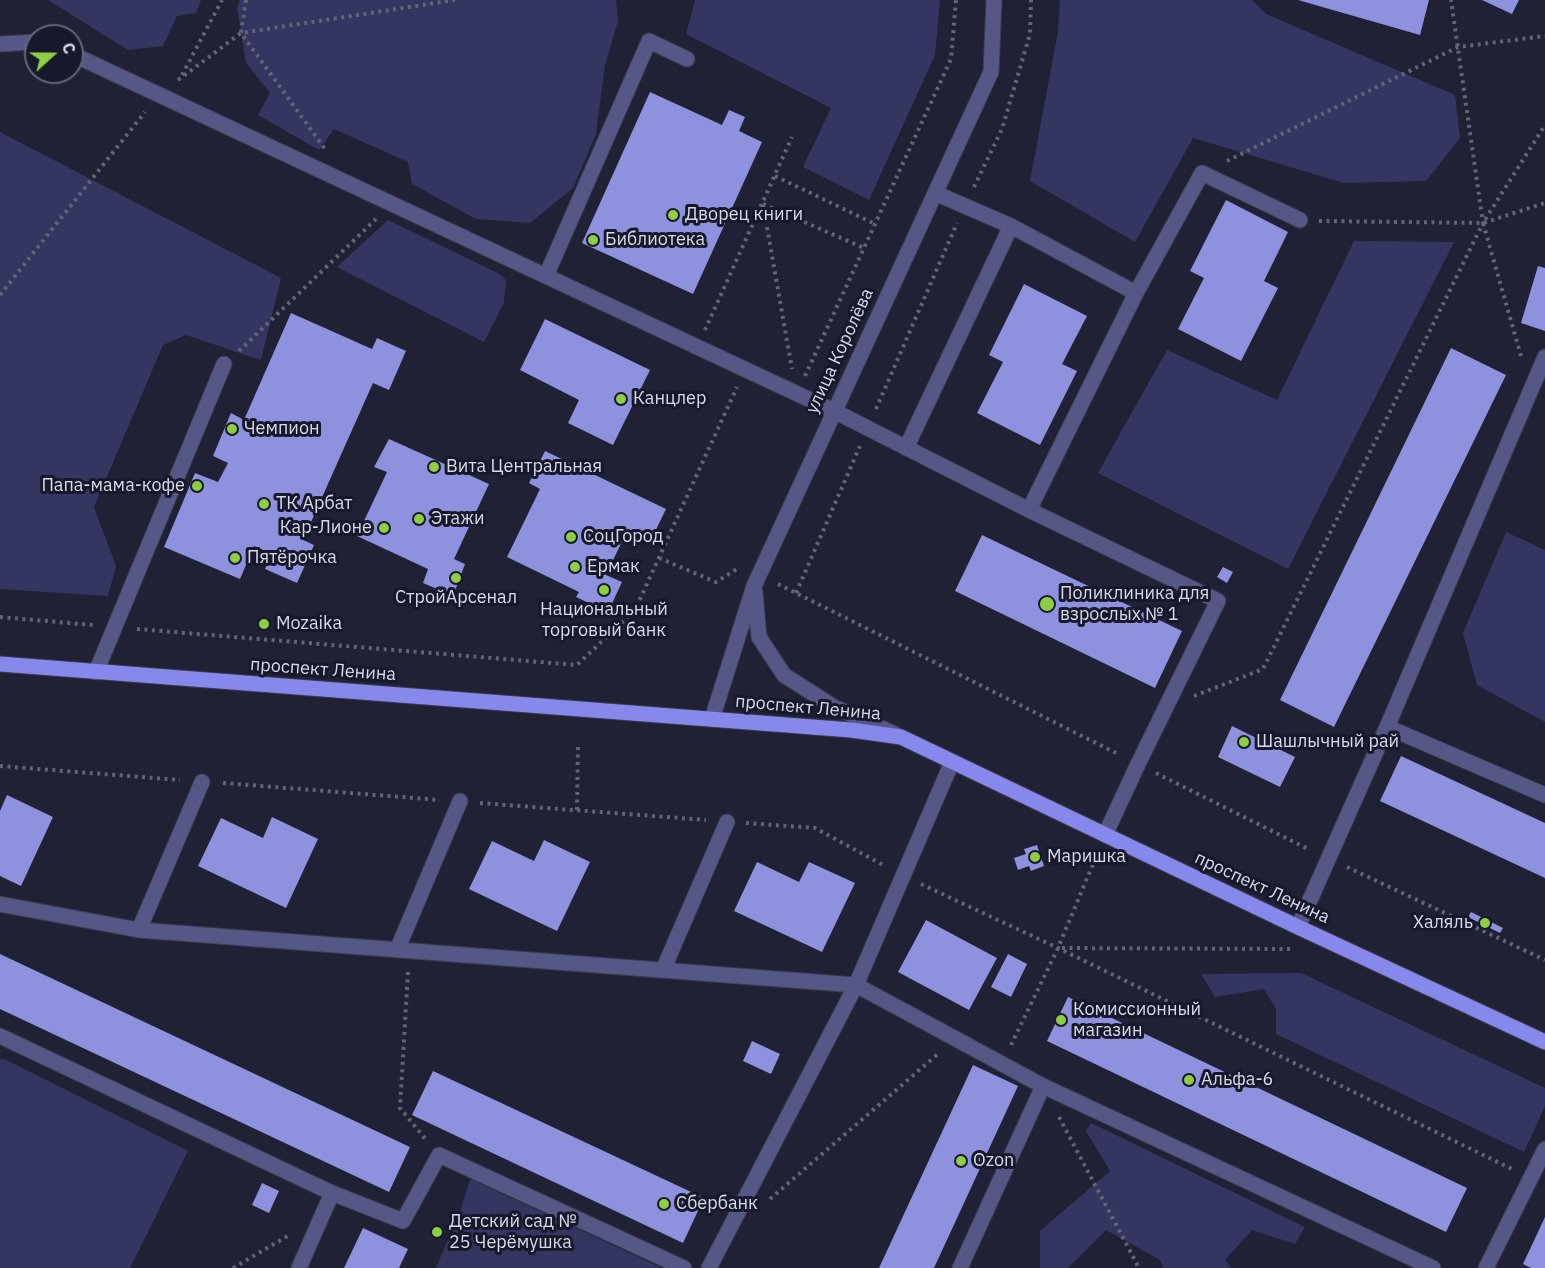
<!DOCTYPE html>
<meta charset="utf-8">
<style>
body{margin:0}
#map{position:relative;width:1545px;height:1268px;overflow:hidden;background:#202135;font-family:"IBM Plex Sans",sans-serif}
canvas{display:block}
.north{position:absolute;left:24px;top:24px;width:60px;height:60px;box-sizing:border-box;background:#17182b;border:2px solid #656677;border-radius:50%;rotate:69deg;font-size:16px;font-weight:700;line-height:24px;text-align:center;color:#d9dae8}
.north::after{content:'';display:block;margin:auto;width:21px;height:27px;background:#8dce44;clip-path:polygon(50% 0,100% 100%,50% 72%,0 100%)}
</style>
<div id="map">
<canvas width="1545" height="1268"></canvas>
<div class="north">С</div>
</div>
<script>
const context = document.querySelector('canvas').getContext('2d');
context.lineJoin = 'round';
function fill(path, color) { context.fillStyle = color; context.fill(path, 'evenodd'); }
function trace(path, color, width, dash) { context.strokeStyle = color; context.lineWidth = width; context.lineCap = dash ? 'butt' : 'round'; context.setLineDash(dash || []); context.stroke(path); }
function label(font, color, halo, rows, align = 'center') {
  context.font = font + ' "IBM Plex Sans",sans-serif'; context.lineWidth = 6; context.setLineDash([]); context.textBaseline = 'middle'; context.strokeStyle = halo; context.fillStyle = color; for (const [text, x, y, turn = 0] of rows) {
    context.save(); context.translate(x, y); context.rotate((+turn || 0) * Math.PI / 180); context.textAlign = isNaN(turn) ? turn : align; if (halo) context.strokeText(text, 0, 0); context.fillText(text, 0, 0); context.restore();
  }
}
const green = new Path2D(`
 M48 0H201L196 13 177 16 163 46 128 50Z
 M240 0H616L618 21 605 65 596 134 573 188 530 223 476 219 412 184 408 162 334 129 319 150 258 115 270 93 246 63 237 8Z
 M695 0H940L935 55 869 200 803 167 831 108 686 34Z
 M1060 0H1252L1266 14 1455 95 1460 138 1426 181 1344 183 1193 138 1135 242 1030 181 1058 31Z
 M0 132 281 278 261 360 186 335 163 345 94 507 116 566 108 596 0 589Z
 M388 220 498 273 506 280 504 302 484 342 337 267Z
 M1354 241 1454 242 1288 569 1098 473 1167 350 1277 400Z
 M1506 532 1545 550V722L1477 685 1463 633Z
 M1301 973 1545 1088V1106L1524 1152 1276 1034V1009L1264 989 1215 997 1201 974Z
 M2 1058 188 1151 130 1268H0V1059Z
 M1091 1123 1305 1227 1295 1244 1252 1230 1225 1260 1231 1268H1163L1160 1260 1106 1230 1068 1268H1040V1231L1110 1171 1086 1131Z
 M470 1179 662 1268H436L461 1209Z`);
const building = new Path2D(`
 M1298 0H1429L1420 35Z
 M1482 0H1519L1512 14Z
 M650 92 722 125 729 110 745 117 739 131 762 142 693 294 582 243Z
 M1226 200 1288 232 1264 281 1278 288 1241 361 1178 329 1204 278 1190 271Z
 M1538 266 1545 268V331L1521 323Z
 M1024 284 1087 316 1062 364 1077 371 1040 445 977 413 1003 362 989 355Z
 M291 313 372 349 377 338 406 351 389 390 373 383 303 540 314 545 297 583 265 569 272 554 254 546 240 579 164 547 195 473 218 482 228 463 213 456 231 413 244 420Z
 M545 319 650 370 613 445 568 423 579 400 520 370Z
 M1451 348 1506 375 1334 727 1280 700Z
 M389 439 489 484 454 559 465 564 453 596 423 583 428 569 357 536 387 472 374 467Z
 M545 451 666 509 650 542 627 531 606 575 622 582 608 612 576 597 579 592 507 557 540 489 529 483Z
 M982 535 1182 631 1155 688 955 591Z
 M1223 567 1233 572 1227 583 1217 577Z
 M1232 726 1295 757 1280 787 1218 757Z
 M1401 756 1545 823V878L1380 801Z
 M7 795 53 817 21 886 0 876V811Z
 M272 817 318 839 286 908 198 866 221 818 263 838Z
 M544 840 590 862 557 931 469 889 492 841 534 861Z
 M1037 845 1044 866 1031 871 1029 866 1018 870 1014 858 1026 854 1024 849Z
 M757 862 799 882 809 862 855 883 822 952 734 911Z
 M1471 912 1503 928 1500 933 1468 917Z
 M926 920 997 958 969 1010 898 972Z
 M0 954 410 1147 389 1192 0 1009Z
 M1008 954 1027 964 1011 997 991 987Z
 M1068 997 1467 1188 1446 1232 1047 1041Z
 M752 1041 780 1054 771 1074 743 1061Z
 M973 1065 1018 1086 934 1268H879Z
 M433 1071 704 1198 683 1243 412 1115Z
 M262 1183 279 1191 269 1213 252 1205Z
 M1545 1217V1268H1531L1523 1264Z
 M363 1228 408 1249 399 1268H344Z`);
const path = new Path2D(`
 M246 0 241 33 325 149
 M182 75 222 0
 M178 80 241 33 455 0
 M1227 161 1458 47 1545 36
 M775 176 875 224
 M974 187 1002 129 1030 34 1031 0
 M763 204 864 248
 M763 205 792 369
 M1319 221 1483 223 1545 203
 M0 295 145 112
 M705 330 792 137
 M239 351 376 219
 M1521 356 1483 223 1545 125
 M805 376 951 59 956 0
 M876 409 957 223
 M659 558 716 582 737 569
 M778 584 1120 755
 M796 593 860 446
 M0 617 93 625
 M137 629 577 665 635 610 737 387
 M1194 696 1263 669 1483 223 1451 0
 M0 766 180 780
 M1156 773 1310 850
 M223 783 440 800
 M480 803 706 820
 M577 810 578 744
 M746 823 815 828 885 866
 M1347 867 1545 960
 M921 884 1058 948 1512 1169
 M1062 948 1292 949
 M408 972 400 1108 427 1141
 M1011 1045 1058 948 1098 852
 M1059 1117 1139 1268
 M770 1199 939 1053
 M233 1268 291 1234`);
const minor = new Path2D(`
 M0 44 36 42
 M72 54 834 411 1029 510 1218 601 1138 764 1105 835
 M1011 226 1136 293
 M546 276 649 41 687 59
 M1545 357 1387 727 1545 795
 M906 448 1011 226 935 193
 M1029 510 1136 293 1202 173 1300 220
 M755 592 759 637 784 675 834 707 895 734
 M96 672 224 364
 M712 719 754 586 991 72 994 0
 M0 904 139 930 856 985 1043 1086 960 1268
 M1298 927 1387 727
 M139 930 202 782
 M397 950 460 801
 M663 970 727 822
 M0 1036 332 1193 403 1221 439 1155 684 1268
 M1043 1086 1433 1268
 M299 1268 332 1193
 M709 1268 856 985 952 762
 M1486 1268 1545 1149`);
const major = new Path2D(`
 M0 664 851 730 901 737 1298 927 1545 1042`);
const markers = [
 [673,215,6,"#8dce44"],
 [593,240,6,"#8dce44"],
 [621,399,6,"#8dce44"],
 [232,429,6,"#8dce44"],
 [434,467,6,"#8dce44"],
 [197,486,6,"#8dce44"],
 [264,504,6,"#8dce44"],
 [419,519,6,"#8dce44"],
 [384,528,6,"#8dce44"],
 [571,537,6,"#8dce44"],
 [235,558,6,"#8dce44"],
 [575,567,6,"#8dce44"],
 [456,578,6,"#8dce44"],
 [604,590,6,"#8dce44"],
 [1047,604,8,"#8dce44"],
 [264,624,6,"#8dce44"],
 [1244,742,6,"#8dce44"],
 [1035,857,6,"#8dce44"],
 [1485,923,6,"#8dce44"],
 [1061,1020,6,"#8dce44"],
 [1189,1080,6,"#8dce44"],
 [961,1161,6,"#8dce44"],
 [664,1204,6,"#8dce44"],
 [437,1232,6,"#8dce44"]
];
const poiNames = [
 ["Дворец книги",685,215],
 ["Библиотека",605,240],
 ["Канцлер",633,399],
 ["Чемпион",244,429],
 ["Вита Центральная",446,467],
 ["Папа-мама-кофе",185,486,"right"],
 ["ТК Арбат",276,504],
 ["Этажи",431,519],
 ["Кар-Лионе",372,528,"right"],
 ["СоцГород",583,537],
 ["Пятёрочка",247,558],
 ["Ермак",587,567],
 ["Поликлиника для",1060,594],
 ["взрослых № 1",1060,615],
 ["СтройАрсенал",456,598,"center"],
 ["Национальный",604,610,"center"],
 ["торговый банк",604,631,"center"],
 ["Mozaika",276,624],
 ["Шашлычный рай",1256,742],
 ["Маришка",1047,857],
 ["Халяль",1473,923,"right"],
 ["Комиссионный",1073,1010],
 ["магазин",1073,1031],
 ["Альфа-6",1201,1080],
 ["Ozon",973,1161],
 ["Сбербанк",676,1204],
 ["Детский сад №",449,1222],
 ["25 Черёмушка",449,1243]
];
const streetNames = [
 ["улица Королёва",840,351,-65],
 ["проспект Ленина",323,670,4],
 ["проспект Ленина",808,708,5],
 ["проспект Ленина",1262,888,25]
];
fill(green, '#353561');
fill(building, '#8e91dd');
trace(minor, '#3a3b4e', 17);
trace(major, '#3a3b4e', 17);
trace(path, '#636476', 4, [3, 4.5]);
trace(minor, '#555787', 15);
trace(major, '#8788eb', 15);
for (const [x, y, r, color] of markers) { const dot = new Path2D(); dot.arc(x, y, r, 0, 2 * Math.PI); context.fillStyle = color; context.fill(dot); trace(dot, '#17182b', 2); }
label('18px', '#d9dae8', '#17182b', poiNames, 'left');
label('18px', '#d9dae8', '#17182b', streetNames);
</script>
